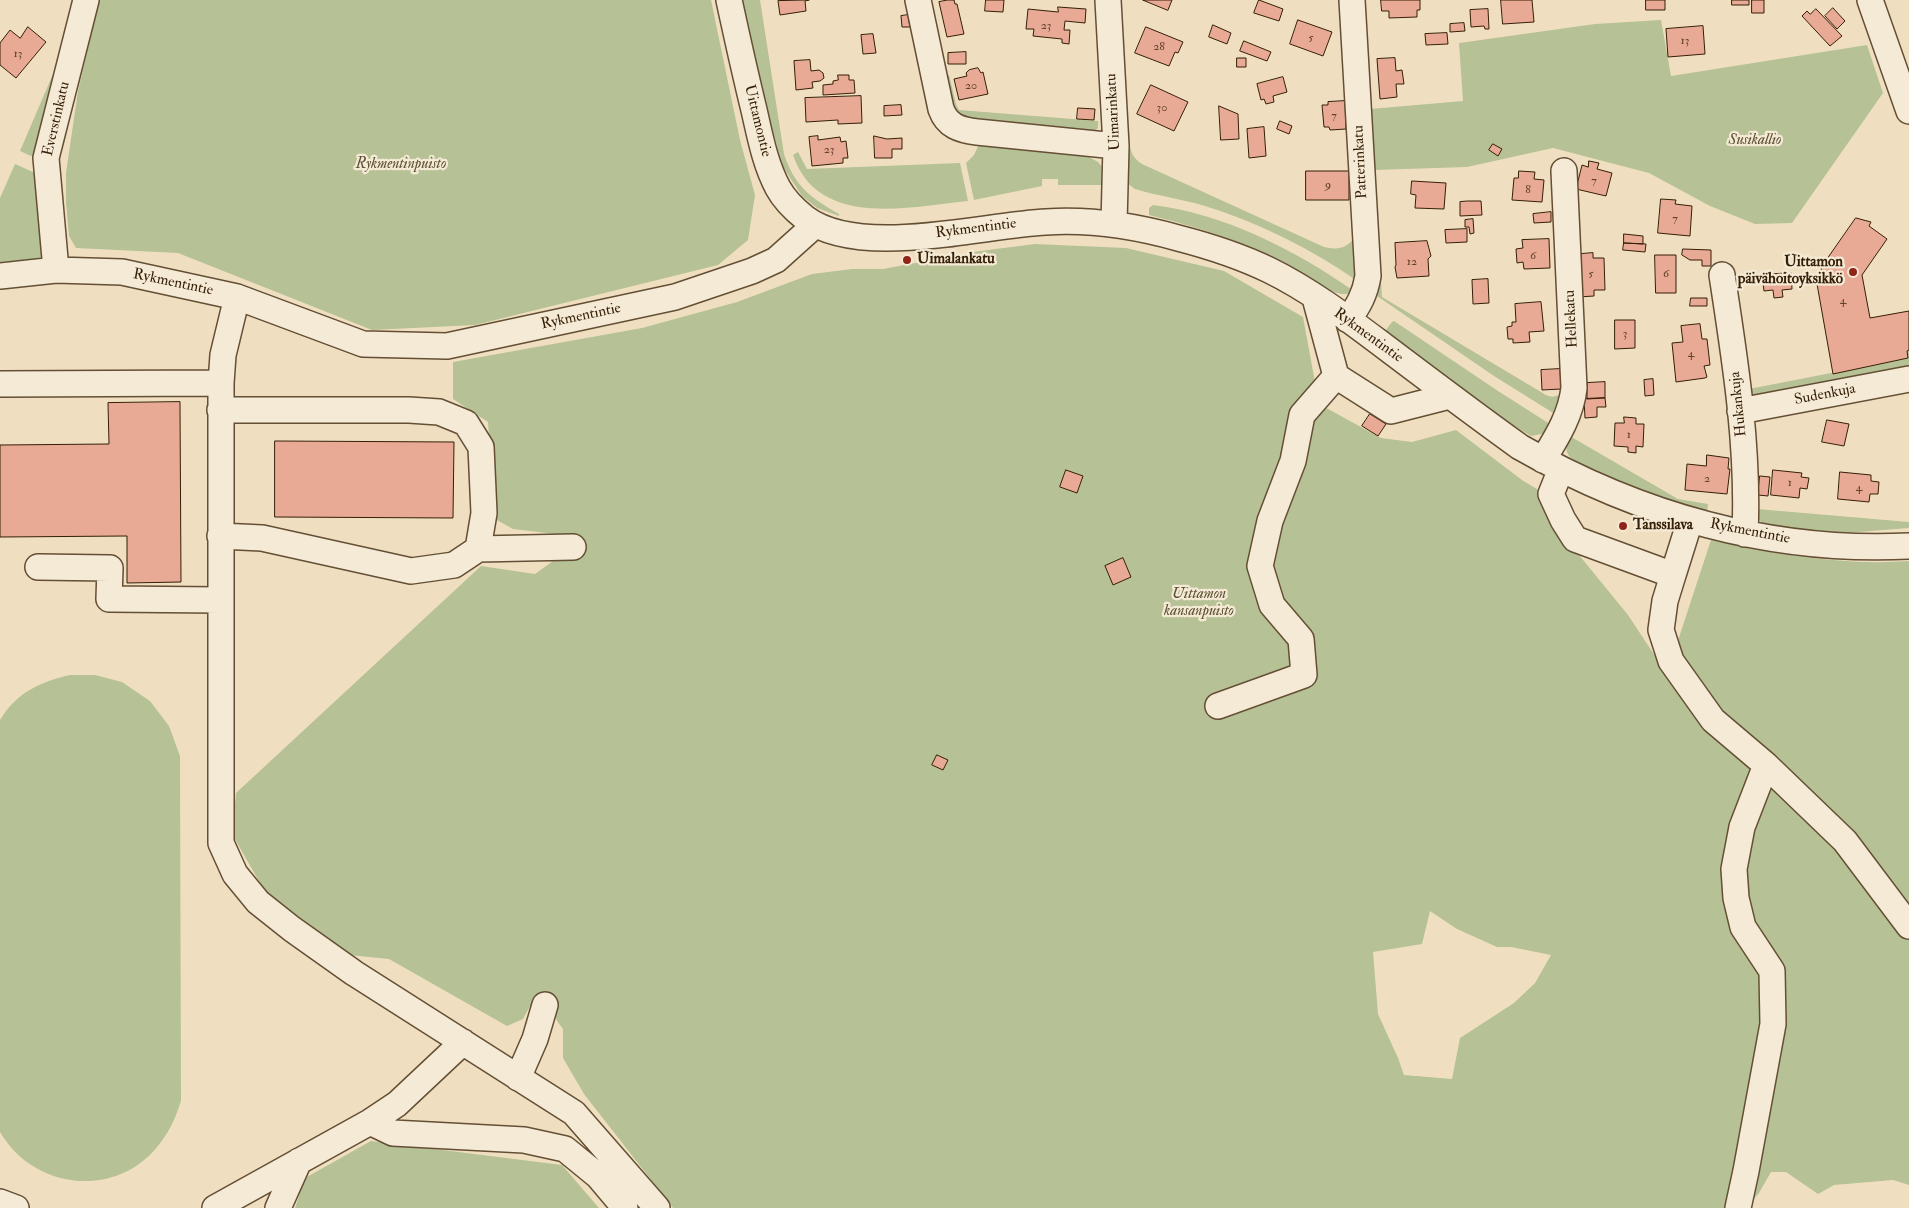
<!DOCTYPE html>
<meta charset="utf-8">
<style>
body{margin:0}
canvas{display:block;background:#efdfc0}
</style>
<canvas width="1909" height="1208"></canvas>
<script>
const context = document.querySelector('canvas').getContext('2d');
context.lineJoin = 'round';
function fill(path, color) { context.fillStyle = color; context.fill(path, 'evenodd'); }
function trace(path, color, width, dash) { context.strokeStyle = color; context.lineWidth = width; context.lineCap = dash ? 'butt' : 'round'; context.setLineDash(dash || []); context.stroke(path); }
function label(font, color, halo, rows, align = 'center') {
  context.font = font + ' "IM FELL Double Pica",serif'; context.lineWidth = 4.5; context.setLineDash([]); context.textBaseline = 'middle'; context.strokeStyle = halo; context.fillStyle = color; for (const [text, x, y, turn = 0] of rows) {
    context.save(); context.translate(x, y); context.rotate((+turn || 0) * Math.PI / 180); context.textAlign = isNaN(turn) ? turn : align; if (halo) context.strokeText(text, 0, 0); context.fillText(text, 0, 0); context.restore();
  }
}
const green = new Path2D(`
 M99 0H711L740 140 755 195 748 240 718 265 475 325 372 330 178 253 76 248 69 236 66 202V173L78 91Z
 M741 0H760L784 154C795 187 810 197 839 214V216L817 208 802 196 783 167 762 93Z
 M1661 20 1671 76 1867 45 1883 93 1792 223 1755 224 1710 206 1649 173 1553 148 1467 167 1375 170 1370 109 1463 101 1459 43 1595 24Z
 M53 74 60 81 36 153 31 156 20 151Z
 M949 75 956 104 959 110 1098 121V128L1093 132 972 123 954 114 945 76Z
 M1129 129C1130 144 1128 155 1142 164L1324 247C1336 250 1348 249 1354 237L1356 280C1309 248 1260 223 1205 206 1182 199 1158 196 1135 189L1128 184 1126 176 1123 130Z
 M980 142 1082 153 1098 162 1107 172V185H1058V179H1042V186L974 200 966 163 974 155Z
 M798 152 807 169 960 163 968 201C909 207 818 229 793 155Z
 M15 164 33 172 42 179 45 255 42 259 0 262V198Z
 M1153 205C1225 214 1295 250 1354 291 1340 303 1310 277 1297 270 1251 243 1200 228 1149 215V208Z
 M1035 244 1126 248 1224 271 1303 317 1319 404 1381 438 1412 442 1456 430 1522 480 1540 491 1557 528 1628 615 1667 674 1711 540C1775 554 1843 566 1909 561V1185L1893 1180 1834 1185 1818 1194 1786 1172H1771L1759 1193 1746 1208H673L584 1094 563 1058V1029L557 1021 549 994 530 1006 523 1019 507 1026 389 959 349 955 264 890 232 834 236 793 481 566 535 574 553 561 578 555 572 536 513 529 495 519 488 422 453 399V362L642 328 737 302 812 274 852 269H883L980 251ZM1430 911 1457 929 1497 947H1511L1551 955 1535 983 1514 1003 1460 1038 1452 1079 1404 1075 1398 1058 1378 1014 1373 952 1422 944Z
 M1374 249H1379L1382 297 1546 395C1553 398 1558 397 1563 391L1558 416 1494 376 1377 296 1375 292Z
 M1394 321 1498 391 1553 426 1542 434 1531 436 1496 415 1385 331 1392 322Z
 M1909 350V370L1758 399 1750 396 1749 389 1908 358 1907 351Z
 M1568 435 1678 499 1708 504 1707 512C1671 502 1636 489 1601 473 1592 469 1580 466 1573 460 1564 453 1566 445 1568 435Z
 M1757 509 1909 522V528L1833 534 1765 525C1758 521 1757 516 1757 509Z
 M70 675H95L122 682 150 701 169 726 180 756 181 1101C176 1116 171 1129 161 1142 120 1199 35 1192 0 1132V720C17 692 40 682 70 675Z
 M371 1141 562 1165 599 1208H295L305 1178Z`);
const building = new Path2D(`
 M809 0 805 1 806 11 780 15 778 1Z
 M948 0H954L955 4H957L964 34 947 37 939 2Z
 M986 0H1004L1003 12 985 11Z
 M1143 0H1172L1168 10Z
 M1259 0 1283 9 1279 21 1254 13Z
 M1381 0H1420V10H1417V17L1389 18V11H1382Z
 M1501 0H1532L1534 22 1503 24Z
 M1646 0H1665V10H1646Z
 M1732 0H1749V5H1732Z
 M1752 0H1764V13H1752Z
 M1058 7 1086 9 1085 23 1065 21 1064 30H1070L1069 44 1062 43V39L1033 36 1034 29H1026L1028 9 1058 12Z
 M1833 8 1845 21 1837 29 1825 16Z
 M1488 9 1489 29H1485L1484 26 1471 27 1470 10Z
 M1816 9 1842 36 1830 46 1802 16 1807 11 1810 14Z
 M908 15 910 27H902L901 16Z
 M1298 20 1332 32 1323 56 1290 44Z
 M1464 23 1465 31 1450 32V24Z
 M1213 25 1231 33 1227 44 1209 37Z
 M1703 26 1705 54 1668 57 1666 29Z
 M28 27 46 42 16 78 0 65V43L10 30 20 38Z
 M1146 27 1183 42 1178 53 1175 52 1169 66 1135 53Z
 M1447 33 1448 44 1426 45 1425 34Z
 M873 34 876 53 863 54 861 35Z
 M1244 41 1271 52 1267 61 1240 51Z
 M966 52V64H948V53Z
 M1237 58H1246V67H1237Z
 M1395 58 1396 71 1402 70 1404 84H1396L1397 97 1380 99 1377 59Z
 M810 60 811 71 819 70 823 73 824 78 820 81 812 82 813 88 796 90 794 61Z
 M978 68 981 73 983 72 988 94 959 100 954 79 967 76 966 73 969 70Z
 M838 75H849V80H854L855 93 823 95V85L833 84V81L838 80Z
 M1283 77 1287 92 1273 96 1274 102 1266 104 1264 99 1261 100 1257 84Z
 M1151 85 1188 102 1174 131 1137 114Z
 M861 96 862 123 838 124V120L806 122 805 98Z
 M1345 101 1346 129 1330 130 1329 127H1324L1322 105H1328V102Z
 M901 105 902 115 884 116V106Z
 M1219 106 1238 114 1239 139 1221 140Z
 M1078 108 1095 109 1094 120 1077 119Z
 M1280 121 1292 126 1289 134 1277 129Z
 M1264 127 1266 156 1249 158 1247 129Z
 M818 136V140L840 137 841 142 846 141 848 158H843V163L812 166 809 137Z
 M874 136 887 139 902 138V149H892V158H875Z
 M1493 144 1502 149 1498 156 1489 150Z
 M1589 161 1599 163 1597 169 1612 173 1606 196 1576 189 1582 165 1588 167Z
 M1306 171H1349V200H1306Z
 M1519 171 1535 172 1534 179 1544 180 1542 202 1512 200 1514 178H1518Z
 M1412 181 1446 183 1444 209 1415 208 1416 195 1411 194Z
 M1661 199 1676 200 1675 204 1692 206 1690 236 1658 233Z
 M1468 201H1481L1482 215 1460 216V202Z
 M1551 212V222L1534 223 1533 214Z
 M1856 218 1871 222 1869 226 1887 239 1862 275 1870 318 1909 311V350L1907 351 1908 358 1833 374 1817 284 1824 283 1821 268Z
 M1473 219 1474 233 1470 234 1469 227H1465V220Z
 M1467 229V242L1446 243 1445 230Z
 M1624 234 1643 236V244L1624 243Z
 M1549 239 1550 268 1524 269 1523 262 1517 263 1516 249 1523 248 1522 240Z
 M1427 241 1431 256 1428 259 1429 276 1397 278 1395 267 1396 265 1395 243Z
 M1624 243 1646 244 1645 252 1623 250Z
 M1683 249 1711 250V266H1702V260H1690L1682 255Z
 M1593 253V258H1604L1605 290H1594V296L1578 297 1577 258H1581V254Z
 M1655 255H1676V293H1656Z
 M1791 273 1792 289 1782 290 1783 297 1774 298 1773 290 1764 291 1762 275Z
 M1488 279 1489 303 1473 304 1472 280Z
 M1691 298H1707V306H1690Z
 M1541 302 1544 331 1529 332 1530 342 1513 343V339H1508L1507 327 1512 326V322H1516L1515 304Z
 M1615 320H1635V348L1615 349Z
 M1700 324 1702 339H1707L1710 365 1704 366 1707 377 1705 378 1676 382 1672 343 1683 342 1681 326Z
 M1560 369 1561 389 1542 390 1541 370Z
 M1653 379 1654 395 1645 396 1644 380Z
 M1605 382V398L1587 399V383Z
 M1605 398 1606 407H1597V417L1585 418 1584 399Z
 M180 402 181 582 127 583V536L0 537V445L109 444 108 403Z
 M1370 414 1386 424 1378 436 1362 426Z
 M1624 417 1636 418V424H1644L1643 447 1636 446V453L1628 452V447L1614 446 1615 423H1624Z
 M1827 420 1849 424 1844 446 1822 442Z
 M275 441 454 442 453 518 275 517Z
 M1707 455 1729 458 1728 469H1730L1727 494 1685 490 1687 464 1706 466Z
 M1066 470 1083 476 1077 493 1060 487Z
 M1773 470 1802 473 1801 477 1809 478 1807 489 1800 488 1799 498 1771 495Z
 M1840 472 1871 475V481L1879 482 1878 494H1870L1869 502 1838 499Z
 M1760 476 1770 477 1768 496 1758 495Z
 M1123 558 1131 577 1113 585 1105 566Z
 M937 755 948 760 943 770 932 765Z`);
const minor = new Path2D(`
 M729 0C737 37 745 73 754 110 760 136 765 164 778 188 784 199 795 210 805 218 860 259 981 225 1046 222 1091 219 1135 226 1178 238 1209 246 1240 256 1269 270 1310 290 1348 319 1384 346 1429 380 1474 414 1520 447 1639 515 1771 553 1909 546
 M918 0 941 109C947 126 960 130 977 132L1116 146
 M1108 0 1116 146 1114 224
 M1870 0 1909 111
 M56 270 46 158 86 0
 M1722 275C1735 360 1749 447 1745 534
 M0 276 56 270 122 272 237 297 363 344 447 346 675 297 752 271 776 260 815 225
 M237 297 223 355 221 383V843L235 874 258 902 292 929 354 973 574 1113 657 1208
 M1348 320C1359 305 1365 294 1368 276L1352 0
 M1336 376 1391 411 1450 396
 M0 384 221 383
 M1740 411 1909 379
 M1543 460C1557 437 1571 415 1574 388L1564 171
 M1561 469 1551 494 1563 520 1575 539 1673 575 1690 521
 M220 536 262 538 411 571 454 565 478 549 484 513 481 447 466 423 439 412 409 410H220
 M478 549 573 547
 M38 567 110 568 109 599 220 600
 M1673 575 1665 601 1661 630 1671 661 1713 720 1766 765 1742 827 1734 869 1736 898 1743 927 1772 971 1773 1024 1746 1171 1738 1208
 M1218 706 1304 675 1301 639 1272 605 1260 566 1270 521 1293 461 1302 415 1336 376 1315 298
 M1766 765 1845 841 1909 926
 M518 1078 535 1039 545 1005
 M370 1122 393 1133 524 1140 565 1149 598 1176 625 1208
 M0 1202 16 1208
 M215 1208 370 1122 397 1104 463 1042
 M278 1208 299 1161`);
const markers = [
 [907,260,5,"#8f2418"],
 [1853,272,5,"#8f2418"],
 [1623,526,5,"#8f2418"]
];
const numberNames = [
 ["23",1046,26],
 ["5",1311,38],
 ["13",1685,41],
 ["28",1159,47],
 ["13",18,54],
 ["20",971,86],
 ["30",1162,108],
 ["7",1334,116],
 ["23",829,150],
 ["7",1594,181],
 ["9",1328,185],
 ["8",1528,190],
 ["7",1675,219],
 ["6",1533,256],
 ["12",1412,262],
 ["5",1591,274],
 ["6",1666,274],
 ["4",1843,301],
 ["3",1625,334],
 ["4",1691,354],
 ["1",1629,435],
 ["2",1707,479],
 ["1",1790,483],
 ["4",1859,488]
];
const streetNames = [
 ["Uimarinkatu",1114,112,-93],
 ["Everstinkatu",57,119,-77],
 ["Uittamontie",757,121,76],
 ["Patterinkatu",1361,162,-93],
 ["Rykmentintie",976,229,-7],
 ["Rykmentintie",173,283,12],
 ["Rykmentintie",581,317,-12],
 ["Hellekatu",1572,319,-93],
 ["Rykmentintie",1368,336,36],
 ["Sudenkuja",1825,395,-11],
 ["Hukankuja",1739,404,-96],
 ["Rykmentintie",1750,532,11]
];
const parkNames = [
 ["Susikallio",1755,141],
 ["Rykmentinpuisto",401,165],
 ["Uittamon",1199,595],
 ["kansanpuisto",1199,612]
];
const poiNames = [
 ["Uimalankatu",917,260],
 ["Uittamon",1843,263,"right"],
 ["päivähoitoyksikkö",1843,280,"right"],
 ["Tanssilava",1633,526]
];
fill(green, '#b6c295');
fill(building, '#e8a995');
trace(building, '#351f07', 1);
trace(minor, '#644f35', 28);
trace(minor, '#f5ead6', 25);
for (const [x, y, r, color] of markers) { const dot = new Path2D(); dot.arc(x, y, r, 0, 2 * Math.PI); context.fillStyle = color; context.fill(dot); trace(dot, '#f5ead6', 2); }
label('12px', '#62422a', null, numberNames);
label('15px', '#351f07', '#f5ead6', streetNames);
label('italic 15px', '#5c5032', '#f5ead6', parkNames);
label('bold 15px', '#351f07', '#f5ead6', poiNames, 'left');
</script>
